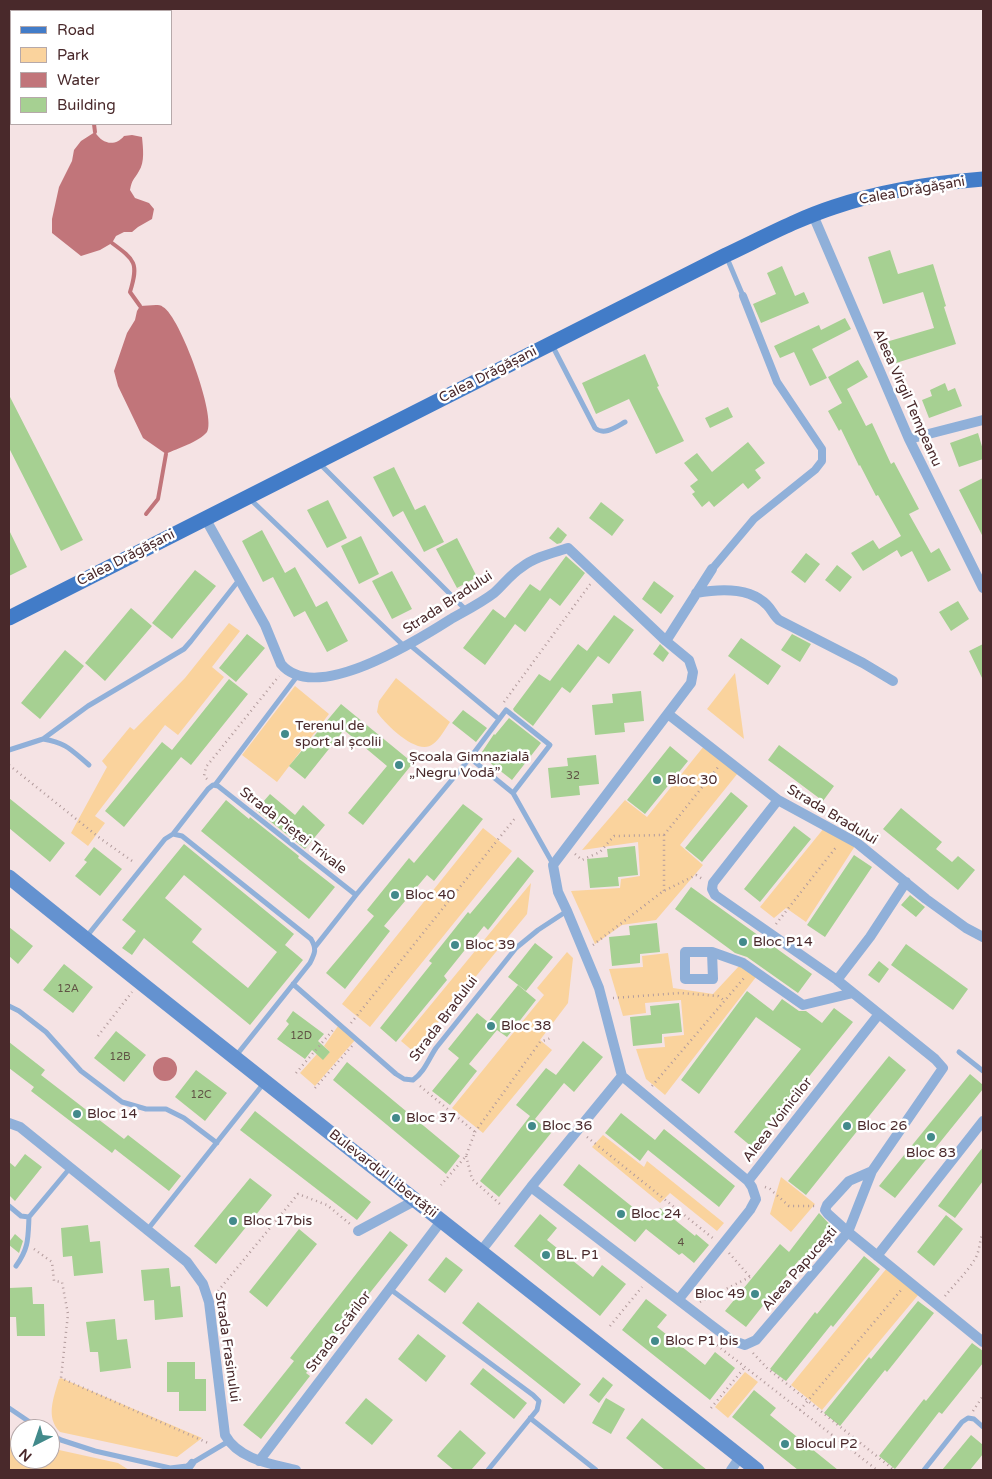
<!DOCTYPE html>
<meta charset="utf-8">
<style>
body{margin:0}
#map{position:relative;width:992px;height:1479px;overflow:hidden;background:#f5e3e4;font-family:"Varela Round",sans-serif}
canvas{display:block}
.frame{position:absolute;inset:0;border:10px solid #49292b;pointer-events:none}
.legend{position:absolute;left:10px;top:10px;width:162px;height:115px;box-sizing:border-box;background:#fff;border:1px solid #b6a9aa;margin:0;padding:6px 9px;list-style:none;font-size:15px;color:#49292b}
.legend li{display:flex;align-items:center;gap:10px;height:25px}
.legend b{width:25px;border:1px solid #b6a9aa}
.north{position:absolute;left:10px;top:1419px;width:50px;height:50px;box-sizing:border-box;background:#fff;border:1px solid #b6a9aa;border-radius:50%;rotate:221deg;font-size:14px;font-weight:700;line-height:20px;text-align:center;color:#49292b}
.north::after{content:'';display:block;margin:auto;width:18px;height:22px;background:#428a8b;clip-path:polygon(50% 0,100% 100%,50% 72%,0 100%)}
</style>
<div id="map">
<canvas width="992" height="1479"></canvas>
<div class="frame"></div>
<ul class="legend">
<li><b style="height:6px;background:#427cc8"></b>Road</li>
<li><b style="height:14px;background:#fad39d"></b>Park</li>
<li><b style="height:14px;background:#c1757a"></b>Water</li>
<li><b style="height:14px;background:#a6d092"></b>Building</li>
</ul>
<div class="north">N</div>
</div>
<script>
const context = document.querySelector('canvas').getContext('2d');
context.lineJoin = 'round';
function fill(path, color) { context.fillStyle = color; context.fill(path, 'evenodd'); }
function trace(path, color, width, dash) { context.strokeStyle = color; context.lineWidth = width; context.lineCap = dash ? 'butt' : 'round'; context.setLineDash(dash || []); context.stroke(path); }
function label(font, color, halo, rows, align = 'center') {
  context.font = font + ' "Varela Round",sans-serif'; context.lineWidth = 5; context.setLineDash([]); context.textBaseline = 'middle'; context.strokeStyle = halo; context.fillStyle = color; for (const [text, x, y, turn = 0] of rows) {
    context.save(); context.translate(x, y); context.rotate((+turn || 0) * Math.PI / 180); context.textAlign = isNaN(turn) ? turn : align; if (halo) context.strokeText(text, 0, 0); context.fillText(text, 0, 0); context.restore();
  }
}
const green = new Path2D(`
 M229 623 240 631 212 667 224 677 178 735 165 725 95 816 105 823 88 846 71 833 107 767 102 761 130 727 134 730 185 678Z
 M735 673 744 739 707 709Z
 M396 678 450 722C445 729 440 739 433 744 418 757 385 724 377 712L379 701Z
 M295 686 329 714 277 782 242 755Z
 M704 746 738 773 680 845 703 865 656 920 622 925 595 944 571 891 620 888 621 879 640 876 638 842 582 850 625 800 647 817Z
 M483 828 512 851 370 1027 342 1004Z
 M824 828 855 846 806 922 786 908 774 918 760 907Z
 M531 883 527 914 414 1052 401 1041Z
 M567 952 573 958 568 1003 540 1040 552 1050 483 1133 452 1108 544 995 537 988Z
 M668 953 673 988 713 994 740 965 756 977 665 1095 646 1079 636 1049 665 1047 664 1037 684 1035 681 1000 645 1003 646 1013 623 1016 609 969 643 967 642 956Z
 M338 1026 355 1040 315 1086 300 1073 317 1054 323 1059 330 1052 324 1046Z
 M603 1135 644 1167 647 1161 724 1223 717 1231 670 1193 660 1203 592 1147Z
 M781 1177 815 1204 791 1232 770 1214Z
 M887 1268 919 1294 822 1410 791 1385Z
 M745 1372 758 1382 728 1418 715 1407Z
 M61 1378 202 1438 177 1457 60 1432C45 1417 54 1397 59 1379Z
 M9 1438 20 1441V1459H50V1448L118 1463 129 1470H9Z`);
const water = new Path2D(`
 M95 132C102 144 115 147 124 136L132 135 142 137C143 148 145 162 139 171 134 180 132 179 130 190L135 198 149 203 154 209 152 219 138 227 132 232H124L116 236 112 243 100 250 81 256 52 233V219L59 187 72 161 74 150 81 141Z
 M156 305C158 305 161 305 163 307 180 316 217 418 207 432 199 442 178 448 166 454L143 438 118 386 114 371 127 333 135 320 137 311 140 306Z
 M153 1069a12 12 0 1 1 24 0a12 12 0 1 1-24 0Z`);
const stream = new Path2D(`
 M117 9 118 11
 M94 124 95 132
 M112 243C135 260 139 263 130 292L140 306
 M146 514 158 499 166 454`);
const building = new Path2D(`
 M890 250 898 274 933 264 946 306 944 307 956 344 893 364 886 342 934 328 923 292 883 304 868 257Z
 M782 266 795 296 804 292 809 303 761 323 753 304 776 294 767 273Z
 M845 318 851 329 812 349 827 378 810 386 794 352 780 358 774 346 819 325 821 330Z
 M645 354 659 386 657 387 684 441 656 454 629 399 596 414 582 383Z
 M858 360 868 377 847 389 866 426 872 423 891 464 894 462 919 509 909 514 931 553 939 548 951 570 928 582 912 551 901 557 897 550 863 571 851 553 873 540 879 549 901 536 878 495 876 496 860 465 859 466 841 429 839 431 828 411 842 403 828 377Z
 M945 383 948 391 955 388 962 406 929 418 922 400 932 396 930 390Z
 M9 395 83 540 61 551 9 448Z
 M728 407 733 417 710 428 705 418Z
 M978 433 983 450V459L959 467 950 443Z
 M748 442 765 463 755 470 761 478 748 489 743 483 714 507 709 501 702 507 692 494 695 492 690 486 698 480 684 463 697 453 712 472Z
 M394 467 415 510 425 505 444 542 424 552 403 511 393 517 373 477Z
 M983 478V537L959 490Z
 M328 500 347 538 327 548 307 510Z
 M601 502 624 520 612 536 589 518Z
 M558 527 567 535 561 543 557 544 549 538Z
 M9 530 27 567 9 576Z
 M262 530 285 573 295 567 316 607 327 601 348 641 327 652 305 611 294 617 273 577 263 582 242 541Z
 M361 536 379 574 359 584 341 546Z
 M457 538 477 577 457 588 436 549Z
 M806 553 820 564 805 583 791 572Z
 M566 556 585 573 560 606 550 598 525 632 515 624 485 665 463 648 493 609 505 618 530 584 540 591Z
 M837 565 852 577 840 592 825 580Z
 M195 570 216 586 172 639 152 623Z
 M392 571 412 609 392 619 372 581Z
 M654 581 674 596 661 614 642 599Z
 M958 601 969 619 951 631 939 612Z
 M131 608 152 626 105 681 85 663Z
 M614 615 634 630 609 664 598 656 570 693 562 687 533 726 514 711 513 709 539 674 550 681 578 644 587 651Z
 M247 634 265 648 236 682 219 668Z
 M792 634 811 644 800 662 781 650Z
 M741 638 781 666 768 685 728 656Z
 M660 644 669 653 663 662 653 654Z
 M983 644V680L969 651Z
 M65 650 84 666 40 719 21 703Z
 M229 679 248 694 191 765 181 757 124 827 105 811 162 742 172 750Z
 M641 691 644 721 624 723 625 732 595 735 592 705 613 703 612 694Z
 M341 704 413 763 363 825 348 813 387 766 344 730 305 779 289 766Z
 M463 710 487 728 476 742 452 723Z
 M509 718 541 743 512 780 480 755 494 734 495 735Z
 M779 745 834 786 823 801 768 760Z
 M670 746 688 761 645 814 627 800Z
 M596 755 599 784 579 786 580 795 551 798 548 768 568 766 567 758Z
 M731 792 748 806 702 862 685 848Z
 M270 794 295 815 303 805 325 825 305 849 256 810Z
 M9 798 65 843 50 862 9 828Z
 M226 800 249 819 250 817 299 856 298 858 335 887 309 919 201 831Z
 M463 804 483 819 434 881 427 875 384 926 390 931 345 989 326 973 374 916 367 910 409 858 414 863Z
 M901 808 942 842 936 849 952 862 958 856 975 870 958 890 883 829Z
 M794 826 811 839 760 902 744 889Z
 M184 844 294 934 285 945 303 960 250 1025 144 938 132 955 122 948 136 931 122 920ZM184 875 277 952 248 988 192 942 202 929 165 898Z
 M635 846 638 875 618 877 619 886 590 888 587 859 608 857 607 849Z
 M94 847 122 869 100 896 75 876 87 862 84 860Z
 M854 855 872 867 825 937 807 925Z
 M518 857 534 871 488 930 484 926 444 976 447 980 396 1042 380 1028 432 963 429 961 468 912 470 914Z
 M691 887 812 974 798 993 747 957 735 953 675 909Z
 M910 895 925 907 916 917 901 905Z
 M657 923 660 952 640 954V963L612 966 609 937 630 935 629 926Z
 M9 927 33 946 18 964 9 956Z
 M535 943 553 957 526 991 508 977Z
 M906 944 968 989 953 1010 891 965Z
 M879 961 889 969 879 983 868 975Z
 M64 964 93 987 73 1013 43 990Z
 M518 985 536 1000 507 1037 497 1030 469 1064 477 1071 450 1105 432 1091 459 1058 448 1049 477 1013 488 1022Z
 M747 991 773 1011 782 999 799 1011H806L822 1023 834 1008 853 1022 752 1147 734 1132 801 1049 756 1017 699 1094 681 1080Z
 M679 1003 682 1032 662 1034V1043L633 1046 630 1017 651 1015 650 1006Z
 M293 1011 324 1034 318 1041 330 1052 323 1060 312 1050 305 1059 277 1039 289 1024 286 1021Z
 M116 1031 146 1055 124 1082 94 1058Z
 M583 1041 603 1057 574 1092 564 1083 535 1119 551 1133 499 1197 480 1181 530 1116 516 1105 546 1068 556 1075Z
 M9 1042 45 1070 41 1075 124 1139 128 1135 181 1176 169 1191 115 1149 112 1153 31 1091 34 1087 9 1068Z
 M889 1056 906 1070 806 1195 788 1181Z
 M347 1062 460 1156 446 1174 333 1080Z
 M196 1070 227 1093 205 1121 175 1097Z
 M970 1074 983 1085V1089L895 1198 879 1186Z
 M255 1111 371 1202 357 1220 240 1130Z
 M621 1113 655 1140 664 1129 735 1186 719 1207 648 1150 640 1161 605 1133Z
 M983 1147V1181L955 1218 938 1206Z
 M25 1154 42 1167 15 1201 9 1195V1162L15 1167Z
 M579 1164 650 1221 660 1208 695 1236 696 1234 709 1245 694 1263 682 1253 679 1255 646 1229 635 1242 563 1185Z
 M250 1178 272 1195 216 1264 194 1246Z
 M819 1213 835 1230 806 1266 799 1260 746 1327 725 1311 780 1244 789 1252Z
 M540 1214 557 1228 547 1240 593 1277 602 1265 626 1284 600 1316 514 1246Z
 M946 1215 963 1229 934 1266 917 1252Z
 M88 1225 90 1242 100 1241 103 1273 74 1276 72 1256 63 1257 61 1228Z
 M299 1229 317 1244 267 1307 249 1292Z
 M390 1231 408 1245 306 1373 310 1376 261 1439 243 1425 294 1361 290 1358Z
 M15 1234 23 1241 19 1253 9 1245V1242Z
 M864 1256 880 1269 833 1327 831 1325 786 1381 770 1369 815 1312 817 1314Z
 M446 1257 463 1270 445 1293 428 1280Z
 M169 1268 171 1287 180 1286 183 1317 155 1320 154 1300 144 1301 141 1270Z
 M32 1287 33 1304H44L45 1336H17L16 1317H9V1288Z
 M646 1299 667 1315 657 1327 705 1365 715 1352 735 1368 710 1400 622 1330Z
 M918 1301 934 1313 887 1372 885 1370 840 1426 824 1413 869 1357 871 1359Z
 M478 1302 581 1384 564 1404 462 1323Z
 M115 1319 117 1340 127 1339 131 1368 100 1372 98 1352H90L86 1322Z
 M418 1334 446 1356 426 1382 398 1359Z
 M972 1343 983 1351V1363L942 1414 939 1412 895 1469 879 1456 924 1399 926 1401Z
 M167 1362H195V1379H206V1411H179V1392H167Z
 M483 1368 527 1403 514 1419 470 1384Z
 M603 1377 613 1385 599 1403 589 1395Z
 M754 1390 776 1408 770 1415 838 1470H798L732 1417Z
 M366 1398 393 1420 372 1445 345 1423Z
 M606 1398 625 1409 611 1434 592 1423Z
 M642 1418 707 1470H665L626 1438Z
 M460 1430 486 1453 471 1470H454L437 1456Z
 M971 1435 983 1445V1454L970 1470H942Z`);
const path = new Path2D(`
 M504 702 591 583
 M9 765 101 839 135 863
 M207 779 204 776 206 767 279 676
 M664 835 719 766
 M575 854 582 860 600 852 614 836 664 835V891
 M776 924 837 846
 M593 945 662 892 696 875 704 880
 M613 998 680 993 718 996 725 1001
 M351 1023 516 817
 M98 1036 132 992
 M296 1073 333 1030
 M420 1086 475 1132 466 1156 441 1185
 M652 1086 744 978
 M315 1088 352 1046
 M475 1132 540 1042 551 1038
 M587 1137 714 1239
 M466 1156 472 1179 502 1206
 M765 1187 770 1189 789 1206H815
 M34 1249 52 1262 54 1281 62 1282 68 1314 61 1378 208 1443
 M729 1253 751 1278
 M218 1291 298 1194 327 1205 350 1224
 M945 1296C954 1285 968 1271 975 1259 980 1251 979 1241 983 1233
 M700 1302 750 1277
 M610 1326 642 1287
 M709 1339 877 1470
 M753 1353 767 1368 894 1470
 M711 1408 745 1367
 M800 1410 902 1289
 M973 1411 983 1396`);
const service = new Path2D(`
 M727 258 743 296
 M552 345 595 428C604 436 616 427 625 422
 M319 463 466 610
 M250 499 405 647
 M410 645 499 719
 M43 739C67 743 71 750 89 765
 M9 750 43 739 88 706 184 649 191 641 239 580
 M215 785 298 675
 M513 793 553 864
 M173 834 208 789 213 785 218 786 356 895 315 947
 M356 895 470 758 506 710 550 745 513 793 470 758
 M87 936 165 839 173 834 182 836 311 939C317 949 315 953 310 963L235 1057
 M293 984 396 1074 404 1079 413 1080C425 1071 428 1060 436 1048L516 948 538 930 567 911
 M9 1006 19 1011 46 1032 81 1071 122 1102 146 1109H166L184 1118 217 1143
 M959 1052 983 1071
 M9 1206 21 1216 29 1217 70 1168
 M148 1229 264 1083
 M16 1266C29 1248 28 1238 29 1217
 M390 1289 533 1395 539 1401 537 1410 488 1470
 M9 1408 40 1429
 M530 1418 596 1470
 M50 1434 61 1440 95 1451 170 1468 187 1466 229 1441
 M924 1470 962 1422 968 1418 974 1419 983 1427`);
const pedestrian = new Path2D(`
 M712 569 754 519 815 470 822 461V449L777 382 743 296
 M187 1470 192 1463`);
const minor = new Path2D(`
 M813 215 909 439 983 588
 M909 439 983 420
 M205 518 265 625 281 664C315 705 418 640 451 619 465 611 481 603 494 593 503 585 511 574 522 567 535 557 553 553 568 548L666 641 689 660 693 672 691 683 553 865 558 892 567 911 599 988 622 1076
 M696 593C718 589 750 587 767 605 772 610 774 616 779 620L863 663 893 681
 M666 641 712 569
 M668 714 778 800 857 843 926 899 966 928 983 937
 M778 800 713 883 712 889 715 895 837 980 935 1059 943 1068 872 1171 849 1181 827 1205 825 1210 828 1214 848 1232 872 1171
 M712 952 713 979H685V952H712L743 963 803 1005 853 993
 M837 980 870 937 906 882
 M622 1076 748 1181 752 1187 756 1199 750 1210 679 1299
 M9 1123 20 1127 187 1262 203 1284 209 1302 225 1435C239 1460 272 1464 296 1470
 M748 1181 879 1014
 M531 1187 711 1325 731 1340 745 1345 756 1340 848 1232 983 1342
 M358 1231 416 1200
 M481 1251 531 1187 622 1076
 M877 1256 983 1121
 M259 1461 442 1220
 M731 1470 740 1457`);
const secondary = new Path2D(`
 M9 877C256 1077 508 1272 757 1470`);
const primary = new Path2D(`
 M9 618 726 255C762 238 797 219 834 207 881 191 933 183 983 179`);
const markers = [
 [285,734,5,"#428a8b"],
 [399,765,5,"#428a8b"],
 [657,780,5,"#428a8b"],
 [395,895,5,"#428a8b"],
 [743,942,5,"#428a8b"],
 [455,945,5,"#428a8b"],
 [491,1026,5,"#428a8b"],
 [77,1114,5,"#428a8b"],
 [396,1118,5,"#428a8b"],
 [532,1126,5,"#428a8b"],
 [847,1126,5,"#428a8b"],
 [931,1137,5,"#428a8b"],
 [621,1214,5,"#428a8b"],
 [233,1221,5,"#428a8b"],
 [546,1255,5,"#428a8b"],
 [755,1294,5,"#428a8b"],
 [655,1341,5,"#428a8b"],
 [785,1444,5,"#428a8b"]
];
const numberNames = [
 ["32",573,776],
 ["12A",68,989],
 ["12D",301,1036],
 ["12B",120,1057],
 ["12C",201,1095],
 ["4",681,1243]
];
const streetNames = [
 ["Calea Drăgășani",912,191,-10],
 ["Calea Drăgășani",488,375,-27],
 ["Aleea Virgil Tempeanu",907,398,66],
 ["Calea Drăgășani",126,558,-27],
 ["Strada Bradului",448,603,-33],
 ["Strada Bradului",832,815,31],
 ["Strada Pieței Trivale",293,831,38],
 ["Strada Bradului",444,1019,-53],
 ["Aleea Voinicilor",778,1120,-52],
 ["Bulevardul Libertății",383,1174,38],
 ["Aleea Papucești",800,1269,-49],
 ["Strada Scărilor",339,1332,-53],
 ["Strada Frasinului",227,1347,82]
];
const poiNames = [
 ["Terenul de",295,726],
 ["sport al școlii",295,742],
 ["Școala Gimnazială",409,757],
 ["„Negru Vodă”",409,773],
 ["Bloc 30",667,780],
 ["Bloc 40",405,895],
 ["Bloc P14",753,942],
 ["Bloc 39",465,945],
 ["Bloc 38",501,1026],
 ["Bloc 14",87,1114],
 ["Bloc 37",406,1118],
 ["Bloc 36",542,1126],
 ["Bloc 26",857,1126],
 ["Bloc 83",931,1153,"center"],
 ["Bloc 24",631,1214],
 ["Bloc 17bis",243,1221],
 ["BL. P1",556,1255],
 ["Bloc 49",745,1294,"right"],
 ["Bloc P1 bis",665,1341],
 ["Blocul P2",795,1444]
];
fill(green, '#fad39d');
fill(water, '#c1757a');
trace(stream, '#c1757a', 4);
fill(building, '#a6d092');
trace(path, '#b29b9c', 2.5, [1, 4]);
trace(service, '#90b0d9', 5);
trace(pedestrian, '#90b0d9', 8);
trace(minor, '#90b0d9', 10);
trace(secondary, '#6492d0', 15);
trace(primary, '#427cc8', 15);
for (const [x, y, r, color] of markers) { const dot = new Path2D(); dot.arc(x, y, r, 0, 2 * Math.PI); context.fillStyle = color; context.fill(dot); trace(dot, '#fff', 2); }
label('11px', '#605345', null, numberNames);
label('14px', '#49292b', '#fff', streetNames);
label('14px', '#49292b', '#fff', poiNames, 'left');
</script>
